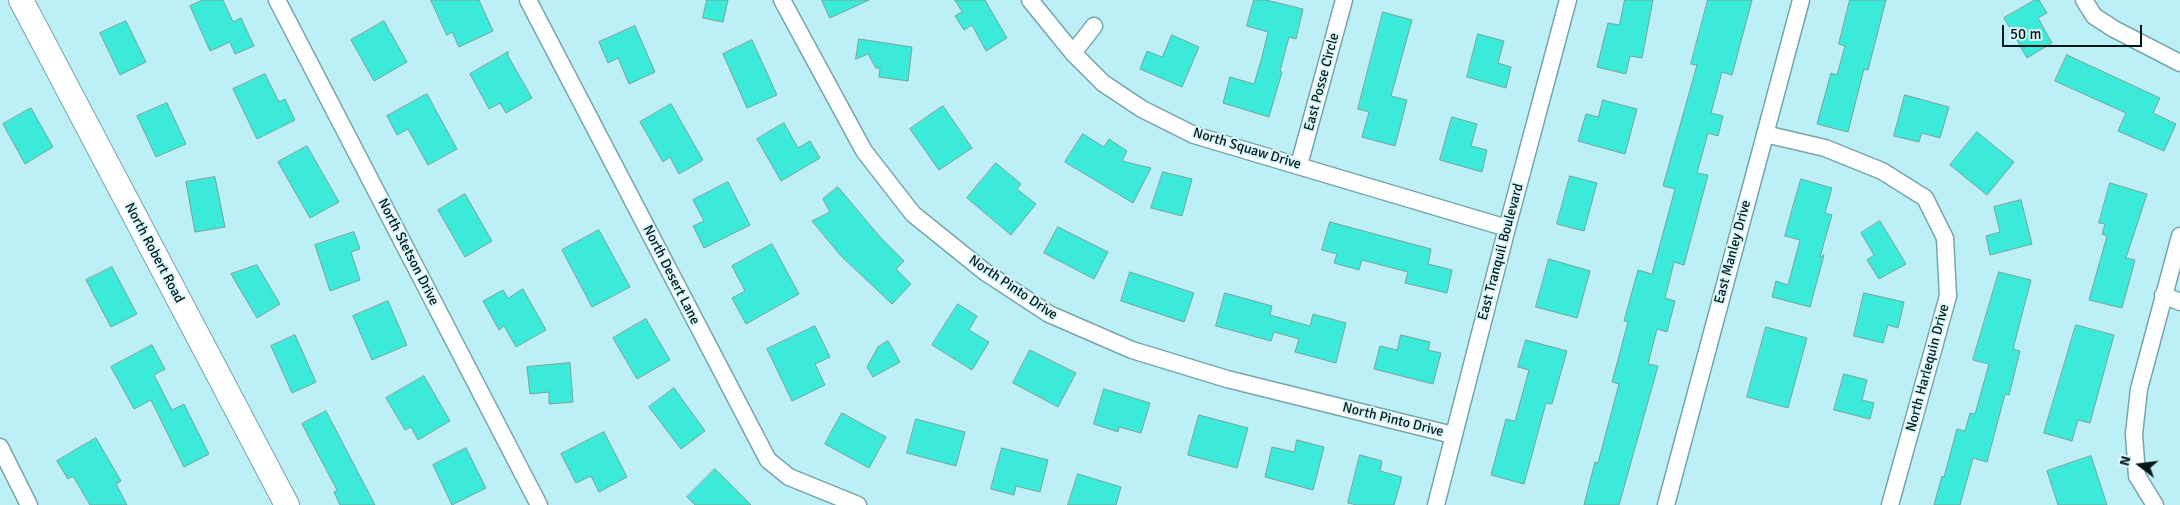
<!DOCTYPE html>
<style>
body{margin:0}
#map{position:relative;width:2180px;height:505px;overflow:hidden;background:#bceff6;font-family:Signika,sans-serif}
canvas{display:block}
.north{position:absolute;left:2115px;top:440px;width:50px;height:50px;-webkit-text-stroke:4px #daf8fc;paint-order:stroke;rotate:285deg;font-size:14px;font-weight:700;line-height:20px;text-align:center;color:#04181a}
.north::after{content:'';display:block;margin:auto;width:18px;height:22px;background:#04181a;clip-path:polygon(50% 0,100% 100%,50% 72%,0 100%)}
.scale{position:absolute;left:2002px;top:25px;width:140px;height:22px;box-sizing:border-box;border:2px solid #04181a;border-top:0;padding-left:6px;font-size:15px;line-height:18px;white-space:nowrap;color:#04181a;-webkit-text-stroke:4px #daf8fc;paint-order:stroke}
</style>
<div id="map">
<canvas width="2180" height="505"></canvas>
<div class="north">N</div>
<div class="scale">50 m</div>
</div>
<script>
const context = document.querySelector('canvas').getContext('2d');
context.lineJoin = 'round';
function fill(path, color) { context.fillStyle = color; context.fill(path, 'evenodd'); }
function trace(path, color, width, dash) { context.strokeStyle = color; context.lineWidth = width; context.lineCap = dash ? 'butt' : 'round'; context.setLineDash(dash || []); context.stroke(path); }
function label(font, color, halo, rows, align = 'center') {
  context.font = font + ' Signika,sans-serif'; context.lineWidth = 4; context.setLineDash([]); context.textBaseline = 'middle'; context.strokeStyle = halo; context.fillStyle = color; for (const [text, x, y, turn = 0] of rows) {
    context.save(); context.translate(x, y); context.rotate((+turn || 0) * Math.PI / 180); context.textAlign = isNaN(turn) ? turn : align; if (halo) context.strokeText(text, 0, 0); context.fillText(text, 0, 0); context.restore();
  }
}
const building = new Path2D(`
 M203 0H223L233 22 241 18 254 46 235 54 230 42 210 51 190 6Z
 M431 0H479L493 31 459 47 452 32 447 35Z
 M707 0H728L723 22 703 18Z
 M822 0H869L830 18Z
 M955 0H985L1007 38 986 51 972 25 964 30 955 16 962 12Z
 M1254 0H1266L1303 9 1296 39 1289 37 1280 71 1282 72 1269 117 1223 103 1230 77 1254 84 1262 57 1268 32 1247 26Z
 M1625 0H1653L1642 58 1630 56 1626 74 1597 67 1608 23 1619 25Z
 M1708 0H1752L1732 75 1722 72 1711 113 1723 116 1718 136 1708 133 1697 173 1708 175 1684 265 1674 262 1665 298 1675 301 1667 332 1657 329 1648 364 1658 366 1619 505H1584L1595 462 1598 463 1619 384 1612 382 1628 322 1624 321 1638 270 1652 274 1675 189 1663 186 1697 65 1691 64Z
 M1850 0H1886L1868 70 1864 69 1848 132 1817 124 1831 73 1837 75 1845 46 1839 44Z
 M2035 0H2039L2047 13 2038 18 2052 43 2027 58 2004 18Z
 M1383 12 1412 20 1391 96 1407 100 1395 146 1362 137 1369 112 1358 109Z
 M126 21 146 62 120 75 100 33Z
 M384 21 407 62 374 81 351 40Z
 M635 26 655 72 629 84 618 58 608 63 599 42Z
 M1478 34 1504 41 1498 63 1511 67 1506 88 1467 77Z
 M1172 35 1199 47 1182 87 1140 69 1147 51 1162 57Z
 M859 39 912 47 908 81 879 77 880 68H876L868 54 856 59Z
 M752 40 777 95 747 108 723 54Z
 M508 52V56L532 98 506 113 500 103 489 109 470 74Z
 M2067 55 2160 98 2153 113 2176 124 2164 151 2118 131 2126 113 2055 81Z
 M265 74 279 102 285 99 295 120 257 139 233 89Z
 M427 94 457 149 428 165 408 129 397 135 387 116Z
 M1905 95 1949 107 1940 138 1922 133 1919 142 1894 136Z
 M1603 100 1637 109 1625 154 1578 141 1586 114 1598 117Z
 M167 103 186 144 156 157 137 116Z
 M671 104 703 160 679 174 670 157 663 162 640 122Z
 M943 106 972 148 939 170 910 129Z
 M31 108 53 147 25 164 3 124Z
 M1452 117 1477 124 1471 146 1487 150 1482 172 1440 160Z
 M784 123 798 148 810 141 820 158 781 181 757 139Z
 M1977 132 2014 162 1987 195 1950 165Z
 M1083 134 1104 147 1109 139 1127 151 1122 161 1151 168 1133 203 1065 162Z
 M307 146 339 202 310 218 278 162Z
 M996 163 1021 184 1017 189 1036 204 1011 235 967 198Z
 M1163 172 1192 179 1182 216 1151 208Z
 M1570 176 1597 183 1584 231 1557 224Z
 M215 177 225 227 195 232 186 182Z
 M1801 179 1832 188 1825 213 1832 215 1820 257 1824 255 1810 307 1772 297 1776 281 1788 285 1800 240 1785 236Z
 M728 182 750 225 704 248 693 226 704 221 693 200Z
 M2110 183 2147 194 2126 258 2135 260 2122 308 2089 300 2107 236 2102 234 2105 224 2099 223Z
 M838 187 880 237 904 261 896 269 911 284 892 304 841 256 812 221 830 212 823 199Z
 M465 194 492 241 465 257 438 210Z
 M2021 200 2032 244 1990 255 1986 236 2000 232 1994 207Z
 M1880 221 1906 264 1879 279 1867 260 1874 255 1861 233Z
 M1330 222 1431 249 1428 264 1452 270 1447 293 1405 283 1408 272 1362 260 1359 270 1334 263 1337 254 1322 250Z
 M1058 227 1108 252 1094 279 1044 253Z
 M599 230 630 287 592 307 562 250Z
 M354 232 360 249 351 252 360 280 330 291 315 245Z
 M772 244 799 294 746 324 732 298 745 291 732 266Z
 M1549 259 1590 271 1577 318 1536 307Z
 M257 265 280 304 257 318 231 274Z
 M112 267 137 314 111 327 86 280Z
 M1130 272 1194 293 1184 322 1121 301Z
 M1999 272 2031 280 2013 349 2020 351 2009 395 2005 394 1987 462 1973 458 1960 505H1934L1942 476 1944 477 1957 429 1965 431 1970 413 1975 414 1989 364 1973 360Z
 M523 289 546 330 516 347 504 326 499 330 483 301 503 290 508 298Z
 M1225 293 1272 306 1270 315 1310 326 1313 314 1346 323 1336 363 1295 352 1299 339 1274 332 1271 341 1216 326Z
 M1864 293 1904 302 1898 328 1888 325 1883 343 1854 336Z
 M388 301 407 345 372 360 353 316Z
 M958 304 977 316 969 330 989 342 972 370 932 345Z
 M646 319 670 360 637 379 613 338Z
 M2076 325 2114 335 2090 423 2078 420 2072 441 2044 433Z
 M815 326 830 357 815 364 825 385 792 401 767 349Z
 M1766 327 1807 338 1788 408 1747 397Z
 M295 335 316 382 292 393 271 346Z
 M1401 335 1430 342 1428 350 1441 353 1433 384 1374 369 1380 346 1397 350Z
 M1526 340 1567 351 1552 404 1546 403 1524 484 1491 475 1506 419 1515 421 1529 370 1518 367Z
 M888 341 900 362 873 377 867 367 878 347Z
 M152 345 165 369 154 375 172 410 184 404 209 454 184 467 151 400 134 409 111 367Z
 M1030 350 1076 373 1058 407 1013 383Z
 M570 363 573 402 549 404V392L530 394 527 367Z
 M1844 374 1867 380 1862 400 1874 403 1870 419 1834 410Z
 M424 376 450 421 418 440 411 427 405 430 386 398Z
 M674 388 705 431 681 449 649 407Z
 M1104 389 1150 403 1141 433 1119 427 1118 432 1094 424Z
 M326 411 351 459 375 505H340L334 492 337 490 302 424Z
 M842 413 886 437 869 468 825 444Z
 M1199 415 1248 428 1237 468 1188 455Z
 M916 419 965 432 956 466 907 453Z
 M604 432 627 477 599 492 591 476 576 483 561 454Z
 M96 438 121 481 116 484 127 505H90L73 476 68 479 57 461Z
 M1297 440 1324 447 1313 490 1265 477 1272 447 1294 452Z
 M466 448 486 488 452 505 433 465Z
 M1002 448 1048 460 1040 492 1016 486 1014 495 991 489Z
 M1360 455 1382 461 1380 471 1402 477 1394 505H1357L1348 503Z
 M2091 456 2107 505H2058L2047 471Z
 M715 469 751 505H695L687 497Z
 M1078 474 1121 487 1116 505H1068Z`);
const street = new Path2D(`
 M277 0 539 505
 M528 0 768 460 789 477 858 505
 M782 0 864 151 913 214 985 272 1049 314 1132 350 1227 379 1453 435
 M1030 0 1073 53 1103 83 1142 109 1194 135 1507 228
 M2084 0 2094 16 2114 29 2180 63
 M1073 53 1094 26
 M1765 134 1825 148 1882 171 1925 198 1945 238 1948 296 1890 505
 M1299 165 1344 0
 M2163 295 2180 302
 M0 447 29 505
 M1436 505 1507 228 1568 0
 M1666 505 1801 0
 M2155 505 2137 476 2134 434 2139 389 2180 236`);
const secondary = new Path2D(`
 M21 0 287 505`);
const streetNames = [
 ["East Posse Circle",1322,82,-75],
 ["North Squaw Drive",1247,149,17],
 ["North Stetson Drive",408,252,63],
 ["East Tranquil Boulevard",1501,252,-75],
 ["East Manley Drive",1733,252,-75],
 ["North Robert Road",154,253,62],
 ["North Desert Lane",671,275,63],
 ["North Pinto Drive",1013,288,34],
 ["North Harlequin Drive",1928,368,-75],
 ["North Pinto Drive",1393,420,14]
];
fill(building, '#3cead9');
trace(building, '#75a59e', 1);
trace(street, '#75a6ac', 19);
trace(secondary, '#75a6ac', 26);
trace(street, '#fff', 16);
trace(secondary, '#fff', 24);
label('14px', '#04181a', '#daf8fc', streetNames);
</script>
